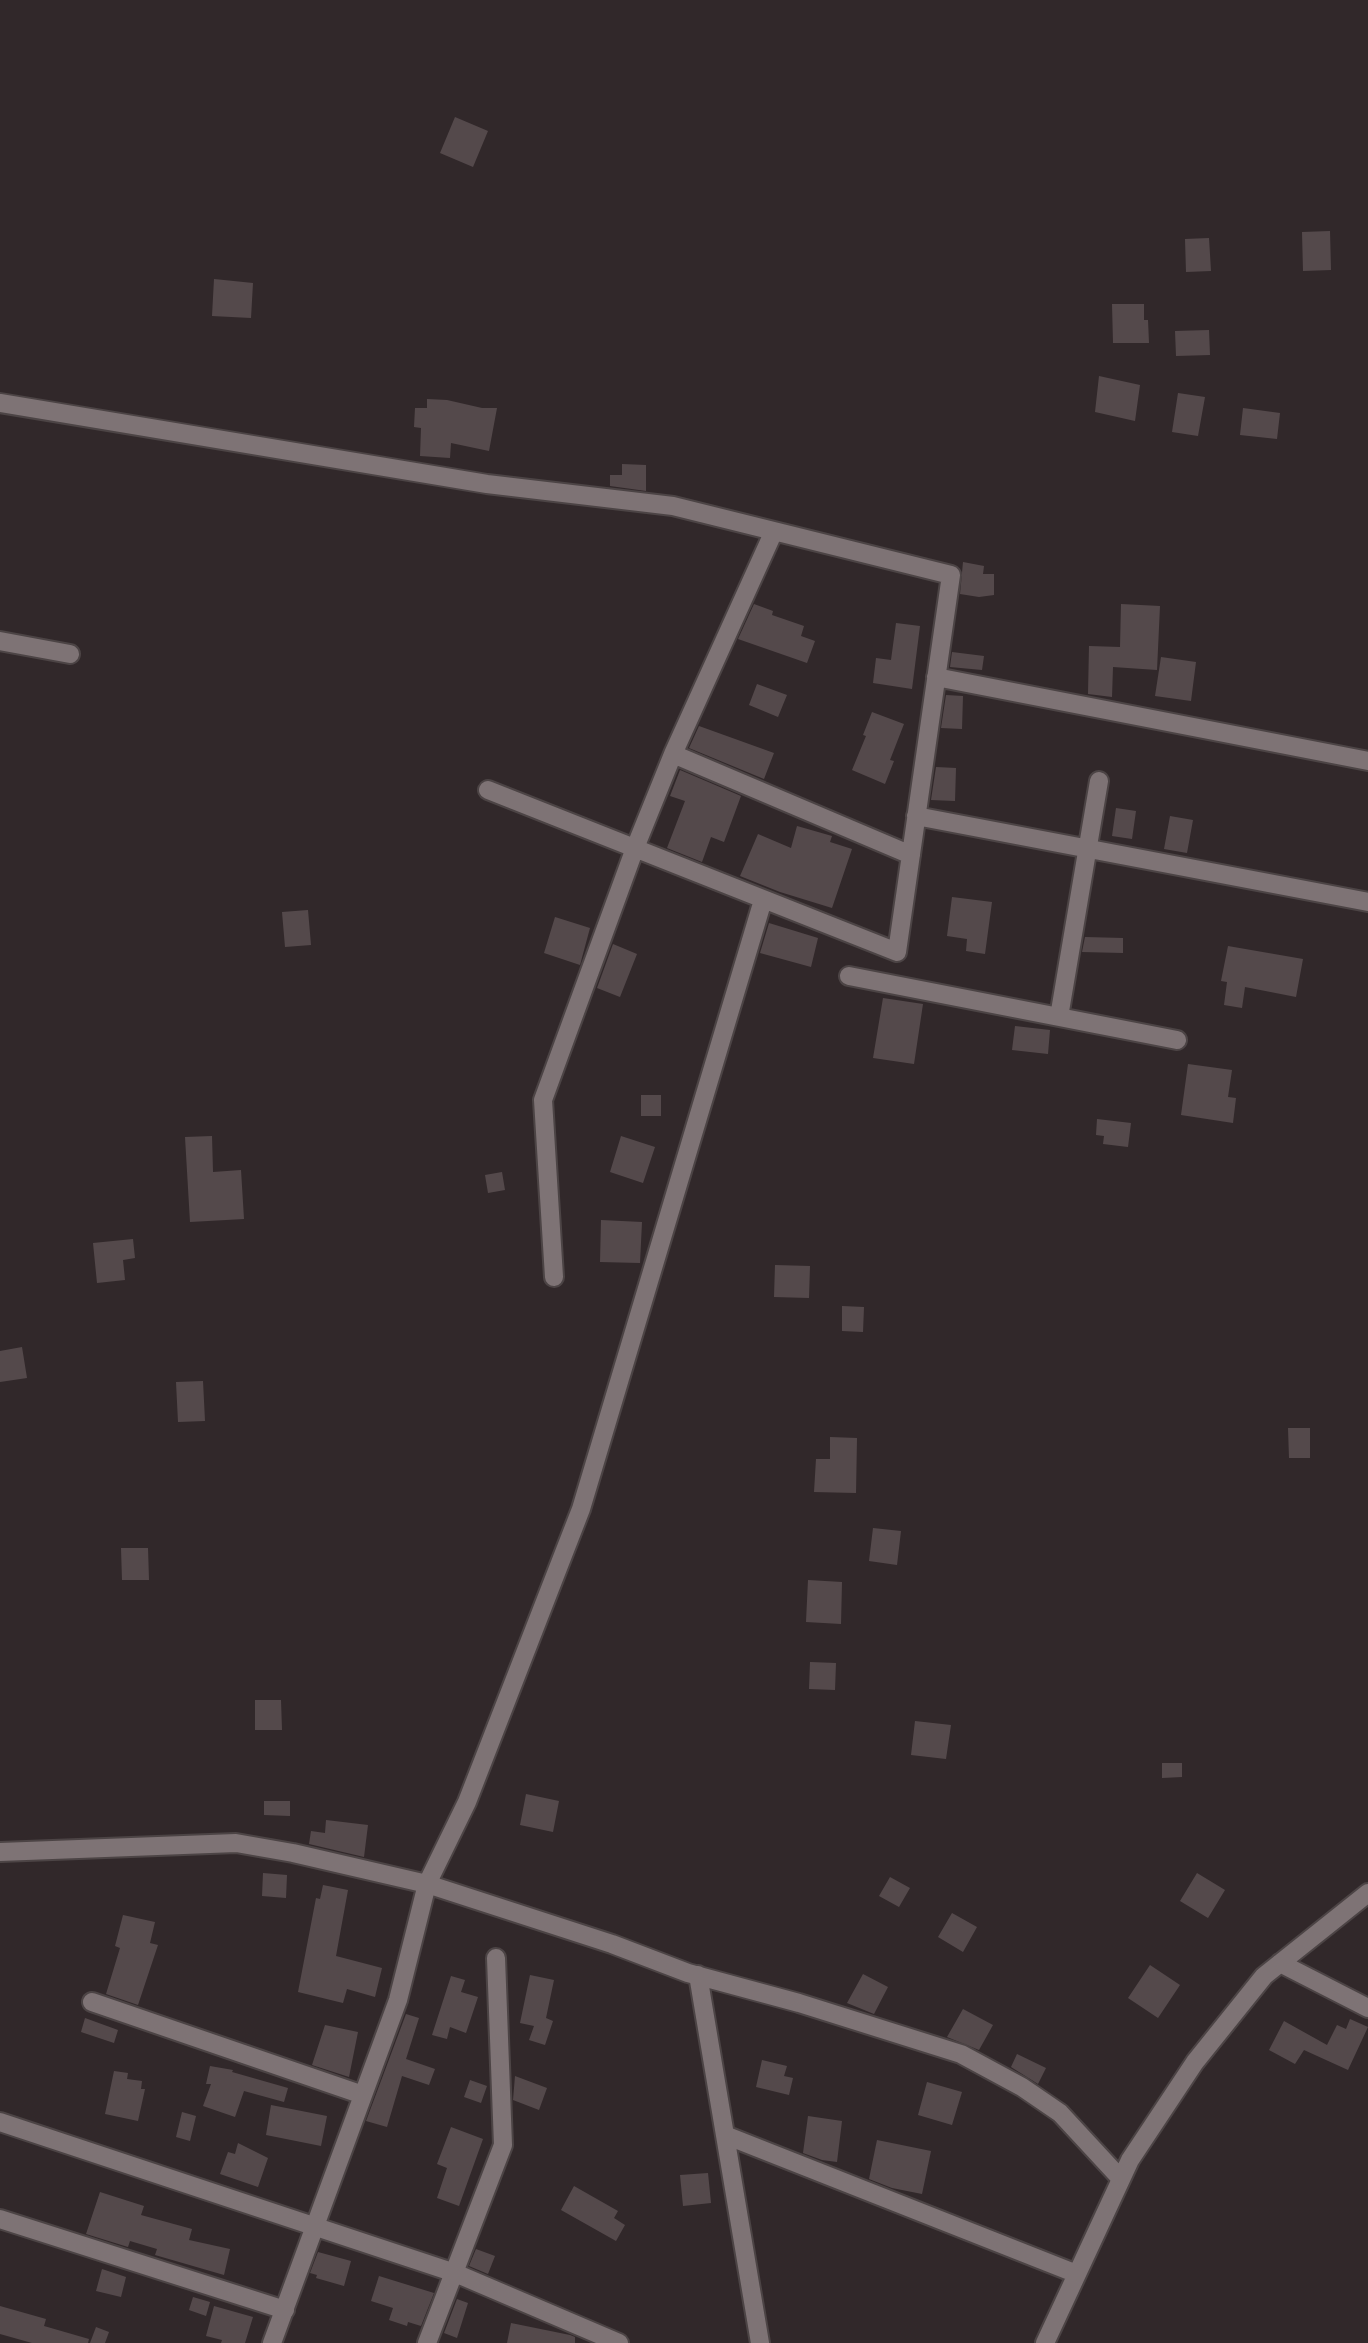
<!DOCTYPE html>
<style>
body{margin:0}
canvas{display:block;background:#31282a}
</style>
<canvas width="1368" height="2343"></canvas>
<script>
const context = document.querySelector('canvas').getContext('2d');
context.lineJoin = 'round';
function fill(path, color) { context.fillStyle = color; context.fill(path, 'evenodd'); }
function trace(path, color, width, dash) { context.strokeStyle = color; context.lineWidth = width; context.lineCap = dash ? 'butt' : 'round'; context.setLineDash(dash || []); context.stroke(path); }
const building = new Path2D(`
 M455 117 488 131 473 167 440 153Z
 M1330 231 1331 270 1303 271 1302 232Z
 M1209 238 1211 271 1186 272 1185 239Z
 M214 279 253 283 251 318 212 316Z
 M1112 304H1144V320H1148L1149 343H1113Z
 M1209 330 1210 355 1176 356 1175 331Z
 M1099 376 1140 385 1135 421 1095 412Z
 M1178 393 1205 397 1198 436 1172 432Z
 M427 399 447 400 482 408H497L489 451 451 443 450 458 420 456 421 428 414 427 415 408H427Z
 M1243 408 1280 413 1277 439 1240 435Z
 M622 464 646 465V491L610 486V475H622Z
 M963 562 984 566 983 574H994V595L979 597 960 594Z
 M754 604 773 611 772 615 804 626 801 636 815 641 807 663 738 639Z
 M1121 604 1160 606 1157 670 1113 667 1112 697 1088 694 1089 646 1120 647Z
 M896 623 920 626 912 689 873 683 876 658 891 660Z
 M952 652 984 656 982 670 950 667Z
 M1161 657 1196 662 1191 701 1155 696Z
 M757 684 787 695 778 717 749 705Z
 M946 695 963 696 962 729 941 728Z
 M872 712 904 724 890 760 894 761 885 784 852 770 866 736 863 735Z
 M699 726 774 753 764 779 689 748Z
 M936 767 956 768 955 801 931 800Z
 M680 770 741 796 724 842 711 837 702 862 667 848 685 801 670 796Z
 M1116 808 1136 811 1132 839 1112 836Z
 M1170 816 1193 820 1187 853 1164 849Z
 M797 826 832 836 830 842 852 849 832 908 780 892 740 876 758 834 791 848Z
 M952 897 992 902 985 954 966 951 967 939 947 936Z
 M308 910 311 945 285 947 282 912Z
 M555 917 590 928 580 965 544 953Z
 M769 923 818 938 811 967 760 953Z
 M1085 937 1123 938V953L1082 952Z
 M613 944 637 954 620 997 597 988Z
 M1228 946 1303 959 1296 997 1245 987 1242 1008 1224 1005 1227 982 1221 981Z
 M883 998 923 1004 914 1064 873 1058Z
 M1015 1026 1050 1030 1048 1054 1012 1050Z
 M1188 1064 1232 1070 1228 1097 1236 1098 1233 1123 1181 1115Z
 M641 1095H661V1116H641Z
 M1097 1119 1131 1123 1128 1147 1103 1144 1104 1136 1096 1135Z
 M212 1136 213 1172 241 1170 244 1219 190 1222 185 1137Z
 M621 1136 655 1147 643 1183 610 1172Z
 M502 1172 505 1190 488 1193 485 1175Z
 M601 1220 642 1222 640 1263 600 1262Z
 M133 1239 135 1258 123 1260 125 1280 97 1283 93 1243Z
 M775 1265 810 1266 809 1298 774 1297Z
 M842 1306 864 1307 863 1332 842 1331Z
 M22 1347 27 1378 0 1382V1351Z
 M203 1381 205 1421 178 1422 176 1382Z
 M1288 1428H1310V1458H1289Z
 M830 1437 857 1438 856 1493 814 1492 816 1459H830Z
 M873 1528 901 1531 897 1565 869 1561Z
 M121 1548H148L149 1580H122Z
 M808 1580 842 1582 841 1624 806 1622Z
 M810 1662 836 1663 835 1690 809 1689Z
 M255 1700H281L282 1730H255Z
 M915 1721 951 1725 946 1759 911 1755Z
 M1162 1763H1182V1777L1162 1778Z
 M526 1794 559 1801 553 1832 520 1825Z
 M264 1801H290V1816L264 1815Z
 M326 1820 368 1825 364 1857 309 1844 311 1831 325 1833Z
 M263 1873 287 1875 286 1898 262 1896Z
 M1197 1873 1225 1890 1208 1918 1180 1901Z
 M890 1877 910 1888 899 1907 879 1896Z
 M323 1885 348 1890 336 1956 382 1968 375 1997 347 1989 343 2003 298 1992 316 1898 320 1899Z
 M952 1913 977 1927 963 1952 938 1937Z
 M123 1915 155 1922 150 1943 158 1945 138 2005 106 1994 120 1948 115 1946Z
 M1150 1965 1180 1985 1158 2018 1128 1998Z
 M863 1974 888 1987 874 2014 847 2003Z
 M530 1975 554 1980 546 2018 553 2021 545 2045 529 2040 534 2026 520 2023Z
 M451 1976 465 1980 461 1992 478 1997 466 2033 450 2027 447 2039 432 2035Z
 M963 2009 993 2025 979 2050 947 2037Z
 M406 2014 419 2018 406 2059 435 2069 429 2085 402 2076 387 2127 366 2121Z
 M85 2018 118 2030 114 2043 81 2032Z
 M1350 2019 1368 2027 1348 2070 1304 2050 1295 2064 1269 2050 1284 2021 1327 2045 1337 2025 1346 2029Z
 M325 2025 358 2032 349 2077 312 2065Z
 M1017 2054 1046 2068 1038 2084 1011 2067Z
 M762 2060 787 2066 784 2076 793 2078 789 2095 756 2087Z
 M210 2066 233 2070 232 2072 288 2088 284 2102 244 2091 235 2117 203 2106 211 2084H206Z
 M114 2071 128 2073 127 2079 142 2081 141 2089H145L138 2121 105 2114Z
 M515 2076 547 2088 539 2110 513 2100Z
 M470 2080 487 2086 481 2103 464 2097Z
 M927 2082 962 2092 952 2125 918 2115Z
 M271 2105 327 2116 321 2146 266 2135Z
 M182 2112 196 2116 190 2141 176 2137Z
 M808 2116 842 2121 837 2162 822 2160 803 2153Z
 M451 2127 483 2139 459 2206 437 2198 447 2168 437 2164Z
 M877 2140 931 2151 922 2194 892 2188 869 2179Z
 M238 2143 268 2158 258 2187 220 2174 228 2152 235 2154Z
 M708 2173 711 2203 683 2206 680 2175Z
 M574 2186 618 2211 614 2218 625 2225 616 2241 561 2210Z
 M100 2192 144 2206 141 2215 192 2229 189 2240 230 2249 224 2275 155 2255 157 2249 130 2241 128 2247 86 2234Z
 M476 2249 495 2256 488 2274 469 2266Z
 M318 2252 351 2261 344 2286 316 2278 317 2275 310 2273Z
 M102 2269 126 2277 121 2297 96 2291Z
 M379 2276 434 2293 421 2326 408 2322 407 2326 389 2320 393 2308 371 2301Z
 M193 2297 210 2302 206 2316 189 2310Z
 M457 2299 468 2303 457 2338 444 2333Z
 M0 2306 46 2319 44 2326 89 2339 88 2343H32L0 2334Z
 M214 2306 253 2317 245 2343H221L222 2340 206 2336Z
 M511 2323 570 2335 575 2337V2343H507Z
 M96 2327 109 2332 105 2343H90Z`);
const minor = new Path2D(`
 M0 403 487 484 673 506 951 575 897 952 488 790
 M0 641 70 654
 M936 677 1368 761
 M673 754 911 855
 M916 816 1368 902
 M849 976 1177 1040
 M1059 1017 1099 781
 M554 1277 543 1100 635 848 673 754 774 531
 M0 1852 236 1843 293 1853 427 1884 612 1944 688 1973 799 2003 961 2054 1022 2087 1060 2113 1121 2179
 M1280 1963 1368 2008
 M698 1975 760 2343
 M92 2002 363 2095
 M0 2122 455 2273 619 2343
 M725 2135 1077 2274
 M0 2219 285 2310
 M272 2343 398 2000 427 1884 467 1802 581 1509 763 900
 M427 2343 503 2145 496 1958
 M1045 2343 1130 2160 1195 2062 1264 1976 1368 1893`);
fill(building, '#54494b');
trace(minor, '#4c4445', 22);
trace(minor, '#7e7375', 18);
</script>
